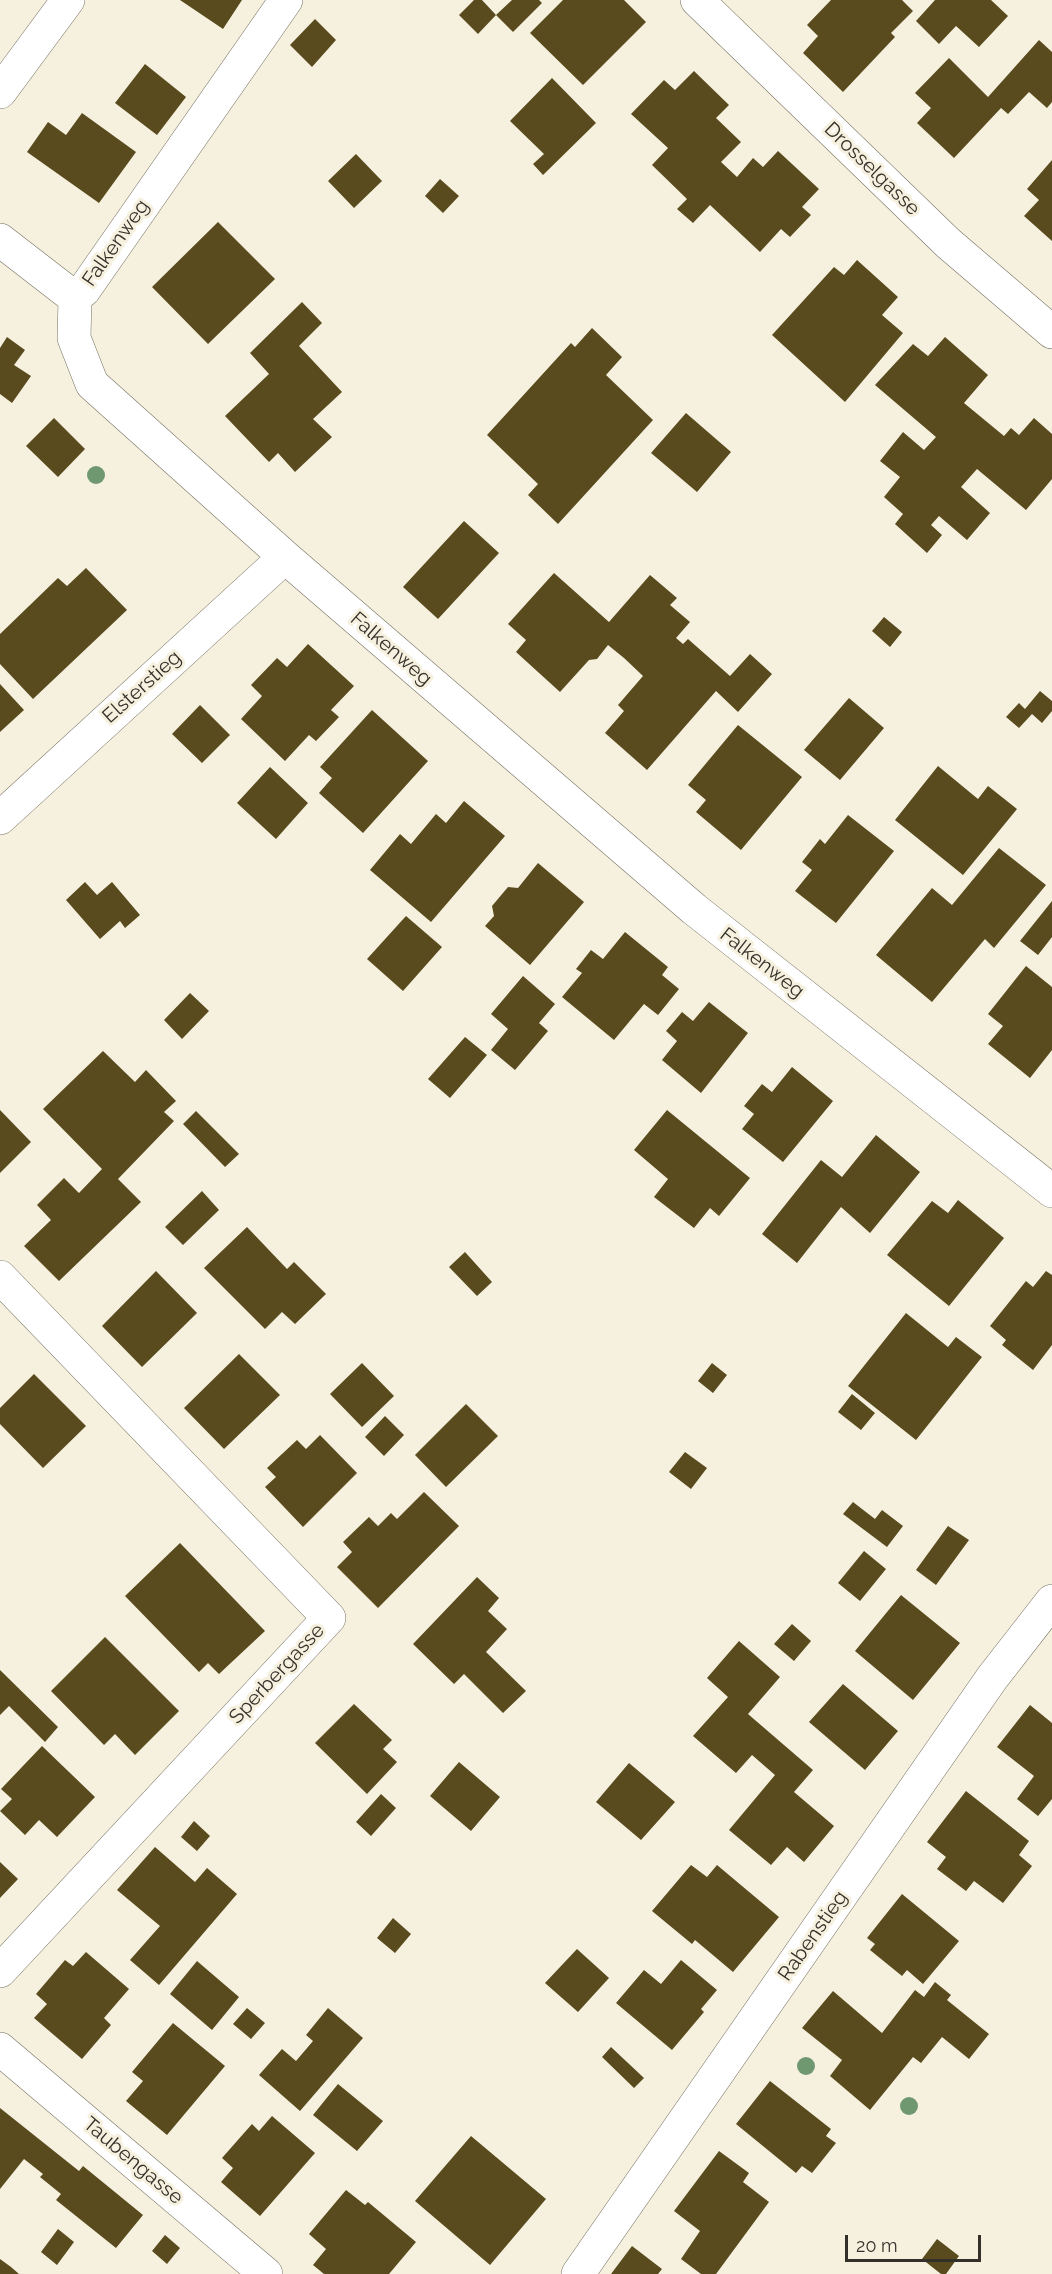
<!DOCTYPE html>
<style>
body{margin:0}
#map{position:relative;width:1052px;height:2274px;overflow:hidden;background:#f6f1df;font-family:Raleway,sans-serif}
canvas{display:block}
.scale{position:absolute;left:845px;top:2235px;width:136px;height:27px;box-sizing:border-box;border:3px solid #33302a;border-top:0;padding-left:8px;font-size:18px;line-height:21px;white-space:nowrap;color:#33302a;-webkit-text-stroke:4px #f6f1df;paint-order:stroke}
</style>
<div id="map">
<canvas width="1052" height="2274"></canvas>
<div class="scale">20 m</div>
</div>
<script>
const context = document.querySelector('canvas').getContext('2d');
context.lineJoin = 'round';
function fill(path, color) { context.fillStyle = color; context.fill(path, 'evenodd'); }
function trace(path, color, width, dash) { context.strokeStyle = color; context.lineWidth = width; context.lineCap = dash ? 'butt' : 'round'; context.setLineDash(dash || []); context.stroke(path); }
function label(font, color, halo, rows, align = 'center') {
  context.font = font + ' Raleway,sans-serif'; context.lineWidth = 6; context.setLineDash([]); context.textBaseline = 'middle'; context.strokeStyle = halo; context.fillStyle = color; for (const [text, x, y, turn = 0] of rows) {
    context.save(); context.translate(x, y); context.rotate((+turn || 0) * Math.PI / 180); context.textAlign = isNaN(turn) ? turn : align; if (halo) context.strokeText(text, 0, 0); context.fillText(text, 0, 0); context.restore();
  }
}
const building = new Path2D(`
 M180 0H242L223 29Z
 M474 0H482L496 15 478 34 459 15Z
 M512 0H539L542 3 513 32 496 15Z
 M563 0H624L646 22 583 85 530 33Z
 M831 0H902L913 11 891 33 895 37 843 92 803 53 818 36 807 25Z
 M935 0H991L1008 16 979 47 956 26 939 44 916 21Z
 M315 19 336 40 312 67 290 45Z
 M1039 40 1052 52V102L1047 108 1029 92 1008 114 1001 108 954 158 917 123 931 108 915 93 949 58 988 97Z
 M145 64 186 97 157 135 115 103Z
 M694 71 729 105 716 118 741 142 721 162 737 177 753 158 763 167 778 151 819 189 802 207 811 215 790 237 781 229 760 252 710 205 693 223 677 209 687 199 652 165 668 148 631 114 664 80 675 90Z
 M552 78 596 123 543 175 533 164 544 154 510 121Z
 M82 113 136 152 99 203 27 152 48 122 66 135Z
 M356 154 382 181 354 208 328 181Z
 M1052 160V241L1024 216 1039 200 1027 189Z
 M440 179 459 196 443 213 425 196Z
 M218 222 275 279 208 344 152 287Z
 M857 260 898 297 882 315 903 333 845 402 772 335 834 267 844 275Z
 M302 302 322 323 299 346 342 392 313 419 332 437 295 472 278 453 269 462 225 416 269 374 250 353Z
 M592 328 622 357 606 375 653 420 558 524 528 495 538 484 487 435 571 343 575 347Z
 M7 337 25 350 14 365 31 376 12 403 0 394V348Z
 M945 337 988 375 964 403 1004 436 1011 428 1019 435 1034 418 1052 434V479L1026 510 977 469 961 487 990 513 967 540 939 516 931 525 942 535 927 553 895 524 903 514 884 497 900 477 880 461 903 432 924 450 936 437 875 385 913 344 928 356Z
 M686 413 731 452 697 492 651 453Z
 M54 418 85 449 58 477 26 446Z
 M464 521 499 553 438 619 403 587Z
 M86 568 127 610 33 699 0 664V634L58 578 67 586Z
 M554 573 609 622 650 575 677 598 670 605 690 622 676 638 683 644 688 639 730 676 750 654 772 674 738 712 716 691 647 770 605 733 624 711 618 705 643 676 624 658 608 645 597 659 589 660 560 692 516 652 526 640 508 624Z
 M884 617 902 632 890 647 872 631Z
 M308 644 354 686 331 710 339 717 316 741 309 735 285 761 241 719 262 696 251 685 277 658 287 667Z
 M0 684 24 710 0 732Z
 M1040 691 1052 701V711L1042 723 1032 714 1019 728 1006 717 1019 703 1025 709Z
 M849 698 884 728 840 780 804 750Z
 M200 705 230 735 202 763 172 734Z
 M372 710 428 761 363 833 319 793 332 778 320 767Z
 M738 725 802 777 741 850 696 812 706 800 688 785Z
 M938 766 978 799 988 786 1017 809 963 875 895 820Z
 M270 767 308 803 276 839 237 803Z
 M464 801 505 836 431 922 370 870 400 834 411 844 436 814 446 823Z
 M848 815 894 851 836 923 795 891 812 870 802 862 820 839 825 844Z
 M999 848 1046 885 994 948 985 939 932 1002 876 955 932 888 952 905Z
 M538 863 584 902 530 965 485 926 494 916 492 906 508 887 518 888Z
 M85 882 97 895 112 882 140 915 125 928 120 921 100 939 66 900Z
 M1052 901V937L1038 955 1020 941Z
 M406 916 442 947 403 991 367 959Z
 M625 932 668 967 662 975 679 989 658 1015 644 1004 614 1040 562 997 582 973 576 969 591 950 603 959Z
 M1026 966 1052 987V1050L1030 1078 988 1044 1003 1026 988 1014Z
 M523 976 555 1004 539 1023 548 1031 515 1070 491 1050 508 1029 491 1014Z
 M190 993 209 1011 182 1039 164 1020Z
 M709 1002 748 1033 701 1093 662 1060 677 1041 666 1031 682 1012 693 1021Z
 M465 1037 487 1055 450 1098 428 1079Z
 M103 1051 135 1082 146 1070 176 1101 164 1112 174 1121 118 1179 141 1202 59 1281 24 1246 51 1220 37 1205 64 1178 79 1193 102 1169 43 1109Z
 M792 1067 833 1101 783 1162 742 1129 754 1114 744 1106 762 1084 772 1092Z
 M0 1110 31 1142 0 1173Z
 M667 1110 750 1178 719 1216 710 1208 694 1228 654 1197 668 1179 634 1150Z
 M196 1111 239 1154 225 1167 183 1124Z
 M876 1135 920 1172 870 1233 841 1207 797 1263 762 1234 821 1160 842 1177Z
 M202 1191 219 1210 183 1245 165 1227Z
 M958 1200 1004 1238 949 1306 887 1255 932 1201 948 1213Z
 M247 1227 287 1269 294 1262 326 1294 295 1324 282 1312 265 1329 204 1268Z
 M465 1252 492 1282 477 1296 449 1267Z
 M156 1271 197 1313 142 1367 102 1326Z
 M1046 1271 1052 1275V1345L1033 1370 1002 1345 1006 1340 990 1326 1026 1281 1033 1287Z
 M906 1313 948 1347 956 1337 982 1357 916 1440 848 1386Z
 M239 1354 280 1395 224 1449 184 1408Z
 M362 1363 394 1396 362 1427 330 1394Z
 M712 1363 727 1375 713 1393 698 1381Z
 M34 1374 86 1426 43 1468 0 1424V1408Z
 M852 1394 875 1413 861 1430 838 1412Z
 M466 1404 498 1436 446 1487 415 1455Z
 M385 1416 404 1435 384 1456 365 1437Z
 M320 1435 357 1473 303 1527 265 1487 276 1477 267 1468 297 1440 306 1449Z
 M685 1452 707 1468 691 1489 669 1472Z
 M424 1492 459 1526 378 1608 337 1567 352 1552 343 1542 369 1517 378 1526 391 1513 397 1519Z
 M853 1502 875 1519 882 1510 903 1526 887 1547 843 1514Z
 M948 1526 969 1540 936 1585 916 1570Z
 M180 1543 265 1631 219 1674 208 1663 199 1672 125 1596Z
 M864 1551 886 1569 860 1601 838 1583Z
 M477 1577 499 1598 488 1611 507 1629 486 1652 526 1691 503 1713 464 1674 454 1684 413 1644Z
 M901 1595 960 1643 913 1700 855 1651Z
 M792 1624 811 1641 794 1661 774 1644Z
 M105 1637 179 1711 135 1755 115 1734 104 1745 51 1691Z
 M739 1641 780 1677 748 1714 813 1770 794 1792 834 1826 804 1862 787 1847 771 1865 729 1830 775 1775 752 1755 736 1773 693 1736 728 1697 707 1678Z
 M0 1670 58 1727 45 1742 9 1706 0 1715Z
 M843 1684 898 1731 865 1770 809 1722Z
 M354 1704 392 1740 383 1749 397 1762 367 1794 315 1743Z
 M1030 1705 1052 1723V1799L1038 1816 1017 1799 1034 1776 997 1747Z
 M42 1746 95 1797 57 1837 39 1820 25 1835 0 1811 12 1799 1 1789Z
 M459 1762 500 1797 471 1831 430 1796Z
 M629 1763 675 1802 641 1840 596 1802Z
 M966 1791 1029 1841 1019 1855 1032 1866 1003 1903 974 1881 966 1891 937 1869 946 1857 927 1842Z
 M381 1794 396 1808 371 1836 356 1822Z
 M194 1821 210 1836 197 1851 181 1837Z
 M155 1847 195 1882 207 1868 237 1894 159 1985 130 1960 160 1926 117 1890Z
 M0 1862 18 1879 0 1898Z
 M691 1865 707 1877 717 1865 779 1917 733 1972 695 1940 692 1944 652 1911Z
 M902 1894 959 1941 923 1984 907 1970 902 1976 870 1950 875 1944 867 1938Z
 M393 1918 411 1934 395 1953 377 1938Z
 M577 1949 609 1978 578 2012 545 1983Z
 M86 1952 129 1989 104 2018 111 2025 82 2059 34 2018 47 2004 36 1994 65 1960 73 1966Z
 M681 1960 717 1990 701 2009 704 2012 672 2050 616 2003 644 1970 661 1984Z
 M197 1961 239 1997 212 2030 170 1994Z
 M935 1982 951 1995 947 2000 989 2034 969 2059 942 2037 921 2063 913 2057 870 2110 830 2076 842 2060 802 2028 833 1991 882 2033 915 1990 924 1997Z
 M247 2008 265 2023 251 2039 233 2024Z
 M328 2008 363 2038 300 2111 259 2075 282 2049 296 2061 313 2041 306 2035Z
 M173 2023 225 2066 167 2135 126 2101 143 2081 132 2072Z
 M611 2047 644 2078 634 2088 602 2057Z
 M770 2081 831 2129 826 2136 836 2143 812 2173 802 2166 796 2173 736 2124Z
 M338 2084 383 2121 357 2151 313 2115Z
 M0 2108 79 2171 83 2166 143 2215 116 2248 56 2200 61 2194 40 2177 43 2174 24 2159 0 2189Z
 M272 2116 315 2153 260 2216 221 2182 233 2168 222 2158 252 2124 259 2131Z
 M471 2136 546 2199 490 2265 415 2201Z
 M719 2151 749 2173 743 2182 769 2202 716 2274H701L681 2259 700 2231 674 2211Z
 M346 2190 365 2205 368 2202 416 2242 389 2274H324L313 2265 326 2249 309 2234Z
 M58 2229 74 2242 57 2265 41 2252Z
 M165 2235 180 2248 167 2264 152 2251Z
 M937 2239 959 2256 946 2274H941L922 2259Z
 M632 2246 662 2269 658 2274H611Z
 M0 2259 11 2267 19 2274H0Z`);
const minor = new Path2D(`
 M286 0 84 290 75 298 74 338 92 384 285 557 694 909 1052 1191
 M697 0 948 243 1052 332
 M0 92 68 0
 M0 240 75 298
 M0 818 285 557
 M0 1277 329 1618 0 1971
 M0 2049 266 2274
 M578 2274 992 1678 1052 1601`);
const trees = [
 [96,475],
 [806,2066],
 [909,2106]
];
const streetNames = [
 ["Drosselgasse",872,169,44],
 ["Falkenweg",116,243,-55],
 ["Falkenweg",391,649,41],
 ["Elsterstieg",142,687,-42],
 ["Falkenweg",762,963,38],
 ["Sperbergasse",277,1674,-47],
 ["Rabenstieg",813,1936,-55],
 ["Taubengasse",133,2161,40]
];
fill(building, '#594b1d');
trace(minor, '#757061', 34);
trace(minor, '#fff', 33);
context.fillStyle = '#709870';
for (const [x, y] of trees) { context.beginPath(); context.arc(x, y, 9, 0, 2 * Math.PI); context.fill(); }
label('20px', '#33302a', '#f6f1df', streetNames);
</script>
